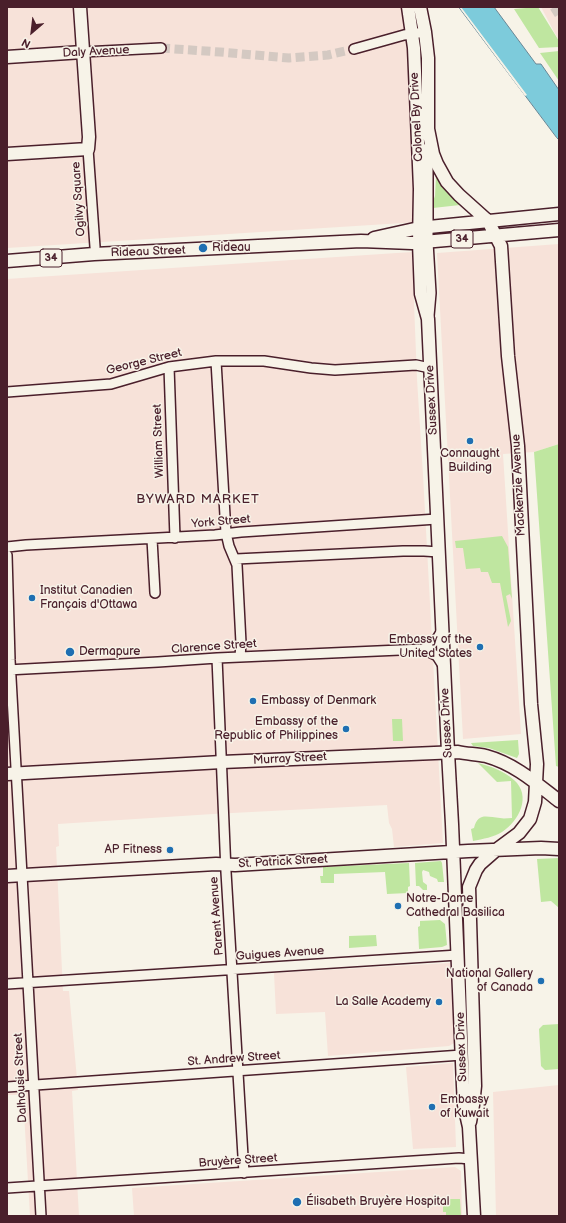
<!DOCTYPE html>
<meta charset="utf-8">
<style>
body{margin:0}
#map{position:relative;width:566px;height:1223px;overflow:hidden;background:#f7f3e8;font-family:"Balsamiq Sans",sans-serif}
canvas{display:block}
.frame{position:absolute;inset:0;border:8px solid #4a1f2b;pointer-events:none}
.north{position:absolute;left:12px;top:12px;width:40px;height:40px;-webkit-text-stroke:3px #f7f3e8;paint-order:stroke;rotate:208deg;font-size:11px;font-weight:700;line-height:16px;text-align:center;color:#4a1f2b}
.north::after{content:'';display:block;margin:auto;width:14px;height:18px;background:#4a1f2b;clip-path:polygon(50% 0,100% 100%,50% 72%,0 100%)}
</style>
<div id="map">
<canvas width="566" height="1223"></canvas>
<div class="frame"></div>
<div class="north">N</div>
</div>
<script>
const context = document.querySelector('canvas').getContext('2d');
context.lineJoin = 'round';
function fill(path, color) { context.fillStyle = color; context.fill(path, 'evenodd'); }
function trace(path, color, width, dash) { context.strokeStyle = color; context.lineWidth = width; context.lineCap = dash ? 'butt' : 'round'; context.setLineDash(dash || []); context.stroke(path); }
function label(font, color, halo, rows, align = 'center') {
  context.font = font + ' "Balsamiq Sans",sans-serif'; context.lineWidth = 3; context.setLineDash([]); context.textBaseline = 'middle'; context.strokeStyle = halo; context.fillStyle = color; for (const [text, x, y, turn = 0] of rows) {
    context.save(); context.translate(x, y); context.rotate((+turn || 0) * Math.PI / 180); context.textAlign = isNaN(turn) ? turn : align; if (halo) context.strokeText(text, 0, 0); context.fillText(text, 0, 0); context.restore();
  }
}
const built = new Path2D(`
 M7 7H401L411 57 419 222 7 248Z
 M541 7H559V41Z
 M559 244V444L534 452 503 454 521 734 463 739 437 253Z
 M412 252 417 379 423 475 443 843 394 847 392 829 389 823 387 805 213 814 58 824 59 846 56 847 63 991H69L78 1090 72 1091 79 1216H30L23 1095H7V279Z
 M450 963 454 1043 449 1046 328 1056 325 1012 276 1014 274 973Z
 M453 1063 456 1147 413 1149 406 1067Z
 M559 1085V1216H496L493 1092Z
 M455 1167 461 1171 462 1216H134L132 1188Z`);
const green = new Path2D(`
 M538 7 559 41V47L539 48 514 9Z
 M559 51V81L540 53Z
 M436 177 442 186 460 205 433 208 432 204 435 196Z
 M559 444V767L556 766 534 452Z
 M502 536 508 547 512 599 510 594 506 596 511 621 508 627 500 583H492L488 572H481L480 568 466 569 463 548H456L455 541Z
 M392 719H402L403 741H393Z
 M518 740 519 754 517 758 489 748 473 746 471 743Z
 M478 763C490 766 504 771 514 780 532 796 519 821 502 832 494 837 483 839 473 841L471 829 474 828C478 812 487 817 500 818 504 819 508 818 512 818L511 781 497 782Z
 M559 858V908L551 901 541 902 537 859Z
 M441 861 442 863 444 882H438L437 879 430 876 429 872 423 870 422 872 423 882 427 885V890H423L419 886H416L415 863Z
 M409 863 410 886 408 887V893L387 894 385 872 334 874V883H321L320 876H323V867Z
 M440 920 445 924 447 945 442 947 419 949 418 927 420 926V921Z
 M376 935 377 946 349 948V936Z
 M559 1024V1069L545 1070 541 1066 539 1029 543 1025Z
 M443 1199H460L461 1216H446V1212H443Z`);
const water = new Path2D(`
 M459 7H494L536 64H541L559 90V140L557 138Z`);
const pier = new Path2D(`
 M459 7H461L527 95 525 96Z`);
const minorTunnel = new Path2D(`
 M554 7 559 15
 M161 48 220 52 289 58 328 55 354 49`);
const minor = new Path2D(`
 M354 49 404 35 425 32
 M83 52 161 48
 M428 147V242L431 293 429 316
 M88 149 95 247
 M216 361 226 533 229 546 237 565 241 643 240 657
 M169 367 175 538
 M7 392 111 384 169 367 216 361H264L311 368 335 370 416 365 430 368
 M152 539 155 593
 M7 547 26 545 215 535 241 532 437 519
 M7 555 10 660 41 1216
 M236 559 403 551H424L439 552
 M423 649 437 656 444 667
 M217 658 226 872 244 1173
 M7 670 158 662 217 658 423 649C433 645 437 640 442 630
 M7 984 458 955
 M7 1087 462 1055
 M7 1188 459 1158 470 1159`);
const major = new Path2D(`
 M408 7 414 48 420 189 419 243 421 294 428 319 448 752 452 824 463 1086 464 1105 469 1127 474 1216
 M420 7 425 32 428 58V129L433 154 437 164 447 182 459 195 488 221 501 246 508 356 518 446 531 704 537 764 535 802 530 819 519 833 496 850 480 864 476 870 469 887 475 1086 473 1105 470 1122
 M7 57 83 52
 M7 154 88 149 89 137 80 7
 M374 238 419 228 559 214
 M7 261 94 254 361 241 412 243 559 230
 M7 774 222 762 458 752C467 754 477 754 486 756 515 764 536 783 559 801
 M7 876 216 864 235 865 468 851 541 848 559 849`);
const markers = [
 [203,248,5,"#1f6fb2"],
 [470,441,4,"#1f6fb2"],
 [32,598,4,"#1f6fb2"],
 [480,647,4,"#1f6fb2"],
 [70,652,5,"#1f6fb2"],
 [253,701,4,"#1f6fb2"],
 [346,729,4,"#1f6fb2"],
 [170,850,4,"#1f6fb2"],
 [398,906,4,"#1f6fb2"],
 [541,981,4,"#1f6fb2"],
 [439,1002,4,"#1f6fb2"],
 [432,1107,4,"#1f6fb2"],
 [297,1202,5,"#1f6fb2"]
];
const shields = [
 [462,239,22],
 [51,258,22]
];
const shieldNames = [
 ["34",462,239],
 ["34",51,258]
];
const streetNames = [
 ["Daly Avenue",96,52,-3],
 ["Colonel By Drive",417,117,-93],
 ["Ogilvy Square",79,199,-94],
 ["Rideau Street",148,252,-2],
 ["George Street",144,362,-14],
 ["Sussex Drive",432,400,-93],
 ["William Street",159,441,-92],
 ["Mackenzie Avenue",519,485,-93],
 ["York Street",221,522,-5],
 ["Clarence Street",214,647,-4],
 ["Sussex Drive",447,723,-93],
 ["Murray Street",290,759,-3],
 ["St. Patrick Street",283,862,-3],
 ["Parent Avenue",217,916,-94],
 ["Guigues Avenue",280,954,-4],
 ["Sussex Drive",462,1047,-92],
 ["St. Andrew Street",234,1059,-4],
 ["Dalhousie Street",21,1078,-93],
 ["Bruyère Street",238,1161,-4]
];
const poiNames = [
 ["Rideau",212,248],
 ["Connaught",470,454,"center"],
 ["Building",470,468,"center"],
 ["Institut Canadien",40,591],
 ["Français d'Ottawa",40,605],
 ["Embassy of the",472,640,"right"],
 ["United States",472,654,"right"],
 ["Dermapure",79,652],
 ["Embassy of Denmark",261,701],
 ["Embassy of the",338,722,"right"],
 ["Republic of Philippines",338,736,"right"],
 ["AP Fitness",162,850,"right"],
 ["Notre-Dame",406,899],
 ["Cathedral Basilica",406,913],
 ["National Gallery",533,974,"right"],
 ["of Canada",533,988,"right"],
 ["La Salle Academy",431,1002,"right"],
 ["Embassy",440,1100],
 ["of Kuwait",440,1114],
 ["Élisabeth Bruyère Hospital",306,1202]
];
const neighbourhoodNames = [
 ["BYWARD MARKET",198,500]
];
fill(built, '#f7e2d9');
fill(green, '#bfe6a0');
fill(water, '#7dcbdb');
trace(water, '#698695', 1);
fill(pier, '#f7f3e8');
trace(minorTunnel, '#d4c9c2', 9, [9, 4.5]);
trace(minor, '#4a1f2b', 12);
trace(major, '#4a1f2b', 15);
trace(minor, '#f7f3e8', 9);
trace(major, '#f7f3e8', 12);
for (const [x, y, r, color] of markers) { const dot = new Path2D(); dot.arc(x, y, r, 0, 2 * Math.PI); context.fillStyle = color; context.fill(dot); trace(dot, '#f7f3e8', 1.5); }
for (const [x, y, w] of shields) { const box = new Path2D(); box.roundRect(x - w / 2, y - 9, w, 18, 3); context.fillStyle = '#f7f3e8'; context.fill(box); trace(box, '#4a1f2b', 1); }
label('bold 11px', '#4a1f2b', null, shieldNames);
label('12px', '#4a1f2b', '#f7f3e8', streetNames);
label('12px', '#4a1f2b', '#f7f3e8', poiNames, 'left');
context.letterSpacing = '1px';
label('13px', '#4a1f2b', '#f7f3e8', neighbourhoodNames);
context.letterSpacing = '0px';
</script>
